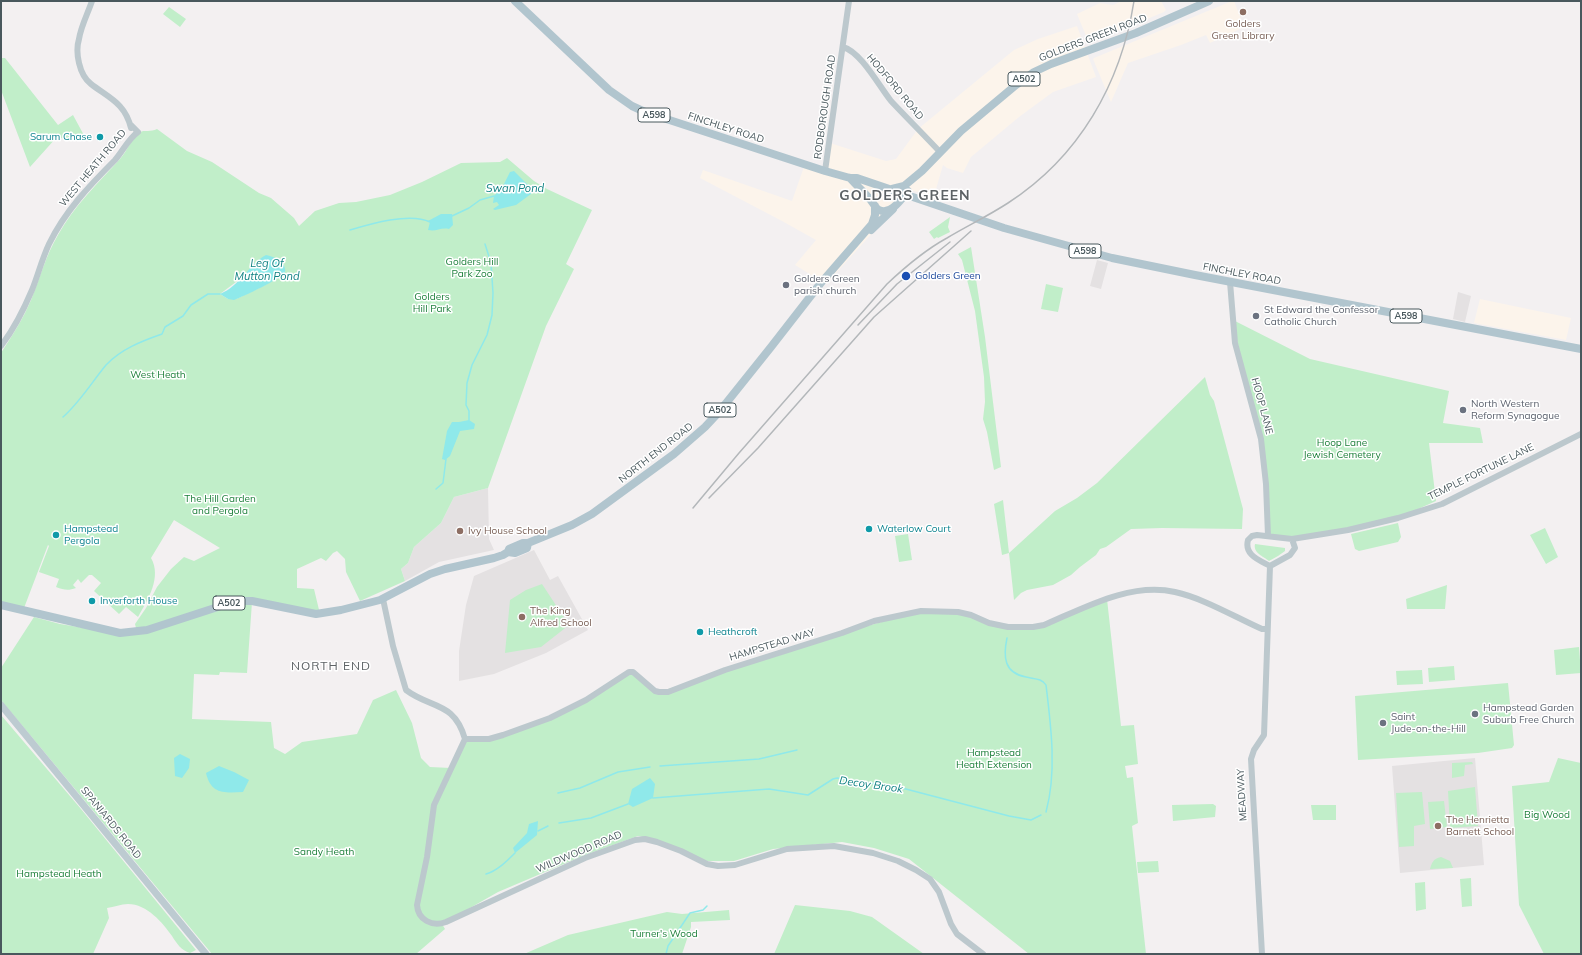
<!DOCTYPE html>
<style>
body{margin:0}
#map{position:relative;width:1582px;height:955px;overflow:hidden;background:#f3f0f1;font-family:Mulish,sans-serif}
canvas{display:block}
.frame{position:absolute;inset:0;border:2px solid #49585d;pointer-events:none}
</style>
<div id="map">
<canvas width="1582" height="955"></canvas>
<div class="frame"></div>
</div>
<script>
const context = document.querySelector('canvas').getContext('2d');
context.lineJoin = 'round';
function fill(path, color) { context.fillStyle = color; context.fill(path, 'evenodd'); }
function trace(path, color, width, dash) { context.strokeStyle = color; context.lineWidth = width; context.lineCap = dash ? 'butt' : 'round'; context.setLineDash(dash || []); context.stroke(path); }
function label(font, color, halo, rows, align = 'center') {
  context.font = font + ' Mulish,sans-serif'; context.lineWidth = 3; context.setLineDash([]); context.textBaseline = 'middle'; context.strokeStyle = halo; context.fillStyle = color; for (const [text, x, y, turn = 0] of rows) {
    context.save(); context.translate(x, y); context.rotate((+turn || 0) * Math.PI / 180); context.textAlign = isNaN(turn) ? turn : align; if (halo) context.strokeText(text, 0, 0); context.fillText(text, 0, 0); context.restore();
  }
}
const commercial = new Path2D(`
 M1122 1H1161L1166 10 1164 12 1089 43 1077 14 1100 3 1113 5Z
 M1232 1H1234L1244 27 1210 43 1206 35 1181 45 1128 63 1111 102 1093 59 1094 58Z
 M1077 26 1096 77 1053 92 1019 117 971 157 963 173 947 168 943 165 934 196 913 191 886 218 826 284 795 265 816 240 782 221 700 178 703 170 792 201 805 164 825 170 830 143 886 161 896 159 918 129 1014 50 1038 39Z
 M1480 299 1571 318 1566 340 1474 323Z`);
const education = new Path2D(`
 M1097 260 1108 263 1101 289 1090 286Z
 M1458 292 1471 296 1465 322 1453 319Z
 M488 488 489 539 494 550 439 562 405 581 401 569 408 563 414 547 441 523 454 497Z
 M534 550 550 580 558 576 588 630 546 653 494 674 459 681V651L466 605 474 576Z
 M1475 758 1484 865 1400 873 1392 766Z`);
const green = new Path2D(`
 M169 7 186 19 180 27 163 14Z
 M1 58H5L58 125 73 115 86 139 56 138 30 167 1 90Z
 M157 129 187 151 212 162 259 193 271 198 294 218 299 226 315 211 339 203 356 202 390 195 422 182 461 163 500 162 507 158 534 181 547 189 592 210 566 264 574 269 546 326 488 488 454 497 441 523 414 547 408 563 401 569 405 581 360 601 346 572 345 559 337 551 333 553 326 561 321 558 297 569V588L314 589 320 614 252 602 247 673 220 672 219 675 194 674 192 719 271 722 274 748 285 754 302 742 357 734 373 700 396 690 412 723 421 758 430 767 451 768 465 739H489L570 709 629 672 659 692 842 633 921 611 954 612 998 625H1044L1107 599 1121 726 1134 725 1138 764 1125 766 1127 778 1133 777 1138 823 1132 826 1146 954H1029L909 859 874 848 842 842 773 849 734 861H707L652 839 638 836 585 855 498 892 442 924 445 929 416 954H212L1 700V668L34 617 60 624 109 632 136 628 135 624 146 608 157 587 171 569 184 557 194 561 220 548 174 520 151 558C162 577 148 600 138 617L126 607 119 614 94 591 101 583 92 575H89L81 583 78 579 73 585 76 588C68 591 64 590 56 587L59 579 39 572 49 546 48 545 24 608 1 602V353C12 336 23 319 31 300 40 278 46 255 58 235 74 206 98 183 120 159 127 151 131 139 140 132 144 130 151 132 157 129ZM255 263 267 284 236 299H228L220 294 244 276Z
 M950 217 948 227 950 232 938 238 937 237 934 239 929 232Z
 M971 247 985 337 1001 467 994 470 987 432 983 419 985 402 984 377 975 311 962 260 958 254Z
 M1046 284 1063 288 1058 312 1041 309Z
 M1233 320 1310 359 1449 391 1443 423 1480 428 1483 443H1429L1436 501 1398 518 1292 539 1268 536 1261 439 1250 401Z
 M1205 377 1210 395 1214 401 1243 509 1242 529 1162 528 1131 529 1106 547 1100 549 1096 555 1080 567 1071 575 1053 585 1027 590 1021 593 1014 600 1009 553 1002 555 994 504 1003 500 1009 553 1055 511 1077 498 1097 483Z
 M1398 523 1401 537 1398 542 1359 551 1355 549 1351 534Z
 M1545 528 1558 557 1546 564 1530 535Z
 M908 534 912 560 899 562 895 536Z
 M1255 544 1285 548V551L1278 556 1269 561C1263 556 1253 553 1255 544Z
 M542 584 569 625 541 647 505 653 510 600 526 590Z
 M1447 585 1445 609H1407L1406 599Z
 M1579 647 1581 673 1556 675 1554 650Z
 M1454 666 1455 680 1429 682 1428 668Z
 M1422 670 1423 684 1397 685 1396 671Z
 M1508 683 1514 745 1512 748 1478 753 1358 760 1355 696Z
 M1 715 81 809 196 950 190 953C181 950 177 944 172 936 163 923 147 904 128 904 121 904 114 907 107 908L109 918 93 954H1Z
 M1558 758 1581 763V954H1544L1519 905 1512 786 1549 782Z
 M1472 762 1473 764 1465 765 1464 776 1452 778V763Z
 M1475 787 1478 826 1450 828 1448 791Z
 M1422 792 1425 824 1414 826V846L1399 847 1396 793Z
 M1444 801 1447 827 1430 829 1428 802Z
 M1213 804 1216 806 1215 817 1173 821 1172 805Z
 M1311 805H1336V820H1313Z
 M1441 857 1450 861 1453 868 1430 869C1432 862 1433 859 1441 857Z
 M1158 861 1159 872 1138 873 1137 862Z
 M1471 878 1472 906 1462 907 1460 879Z
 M1425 882 1426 909 1416 911 1415 883Z
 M795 905 850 911 872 917 924 954H774Z
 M729 910 730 920 691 922V927L682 954H524L568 935 667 912 682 914Z`);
const water = new Path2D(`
 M514 171 529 186 532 191 531 194 516 205 495 210 493 209 499 205 497 202 493 203 494 196 502 188 510 172Z
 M441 214H452L453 225 449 229C440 227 437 232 428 230L430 222 428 221Z
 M266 255C272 256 279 259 283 264 284 266 286 269 285 272 283 278 242 297 234 300L228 299 220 294C240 286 249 264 266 255Z
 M469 420 475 424 474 429 460 431 450 456 445 460 442 459 447 431 452 422H459Z
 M180 754 190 759 189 768 182 778 175 776 174 758Z
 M219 766 234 772 249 780 243 792C223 793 211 794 206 773Z
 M650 778 655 784 653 798 633 807 628 804 632 789Z
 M538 821 537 835 515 853 513 848 527 833 529 824Z`);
const stream = new Path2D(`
 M452 216 469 208 480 200 494 196
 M350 230C370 224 410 212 430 222
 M63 417C80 402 92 382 106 365 121 349 142 341 162 334L165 327 183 316 191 305 208 294H220
 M469 420V411L466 405 467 383 472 365 487 335 492 315 493 293 491 263 485 244
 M436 489 443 483 446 459
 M1007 638C1003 657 1004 673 1026 677 1033 679 1042 678 1046 685 1051 726 1057 772 1046 812
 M660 766 759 759 797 750
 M558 793 580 788 618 772 650 767
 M653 798 769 789 808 795 833 779 837 778 902 788 1009 816 1031 820 1041 815
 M559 823 591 818 628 804
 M538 831 548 826
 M486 874C497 871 507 861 515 853
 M666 954 668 946 690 913 703 910 707 906`);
const tertiary = new Path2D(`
 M92 1C88 13 81 26 79 39 75 52 79 75 91 84 109 98 125 103 131 128
 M843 47C861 52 879 86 891 101 907 118 924 135 940 152
 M825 171 849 1
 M1230 282 1235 343 1261 439 1266 484 1268 536
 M1 346C14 329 24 309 32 290 38 275 42 259 49 244 65 211 90 185 115 160 123 151 128 139 138 132L131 125
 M1257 535 1292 539 1295 548 1290 555 1270 566C1259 560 1244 555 1248 540L1252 536Z
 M1292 539 1348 530 1398 518 1442 504 1581 434
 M383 599 393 646 406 690C431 709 454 701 465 739
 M465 739H489L503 735 550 718 586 700 629 672H633L655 691 659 692H668L725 670 842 633 874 621 921 611 958 612 971 615 989 623 1008 627H1033L1044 625C1084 608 1130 582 1175 592 1203 598 1235 617 1262 629H1267
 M465 739 434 805 427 857 417 905C418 920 432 927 446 922L585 858 635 840 645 839 657 842 681 851 707 864 718 866 735 865 787 849 834 846 873 853 898 861 916 870 930 879 939 892 951 924 957 934 983 954
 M1262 954 1251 759 1254 750 1264 735 1270 566`);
const secondary = new Path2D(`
 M1 705 206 954`);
const primary = new Path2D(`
 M515 1 609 90 632 106 645 112 825 171 850 178H857L1004 228 1112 258 1195 275 1581 349
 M850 178C856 185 863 191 869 198 873 202 875 208 879 210 891 216 902 198 908 191
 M892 189 904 186 922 171 961 131 1016 85 1034 72 1051 64 1136 33 1209 1
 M871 230 893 209
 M508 552 515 553 527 548 528 543
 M1 605 120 633 147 630 227 604 240 601H252L316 614 341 610 380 600 430 574 445 569 494 558 503 555 508 552 509 549 523 543H528L572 525 592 514 674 454 705 427 719 412 771 347 820 284 872 224 875 215V206`);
const rail = new Path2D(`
 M858 325 897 284 950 242
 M709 498 758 448 874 317 971 231
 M693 508 739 453 887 284C905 267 925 250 947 238 967 226 988 216 1008 203 1079 157 1121 84 1134 1`);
const markers = [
 [1243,12,4,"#8d6e63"],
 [100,137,4,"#0f9aa8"],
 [906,276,5,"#1a4fb4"],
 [786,285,4,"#6b7280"],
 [1256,316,4,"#6b7280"],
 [1463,410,4,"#6b7280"],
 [869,529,4,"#0f9aa8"],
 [460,531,4,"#8d6e63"],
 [56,535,4,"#0f9aa8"],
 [92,601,4,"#0f9aa8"],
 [522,617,4,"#8d6e63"],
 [700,632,4,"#0f9aa8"],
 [1475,714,4,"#6b7280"],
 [1383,723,4,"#6b7280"],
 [1438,826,4,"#8d6e63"]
];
const shields = [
 [1024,79,32],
 [654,115,32],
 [1085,251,32],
 [1406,316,32],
 [720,410,32],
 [229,603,32]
];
const shieldNames = [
 ["A502",1024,79],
 ["A598",654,115],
 ["A598",1085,251],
 ["A598",1406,316],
 ["A502",720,410],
 ["A502",229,603]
];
const educationNames = [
 ["Golders",1243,24,"center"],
 ["Green Library",1243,36,"center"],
 ["Ivy House School",468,531],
 ["The King",530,611],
 ["Alfred School",530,623],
 ["The Henrietta",1446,820],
 ["Barnett School",1446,832]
];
const streetNames = [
 ["GOLDERS GREEN ROAD",1093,38,-21],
 ["HODFORD ROAD",895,87,50],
 ["RODBOROUGH ROAD",825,107,-82],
 ["FINCHLEY ROAD",726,128,18],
 ["WEST HEATH ROAD",93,168,-50],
 ["FINCHLEY ROAD",1242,274,11],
 ["HOOP LANE",1262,406,75],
 ["NORTH END ROAD",656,453,-38],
 ["TEMPLE FORTUNE LANE",1481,472,-26],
 ["HAMPSTEAD WAY",772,645,-17],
 ["MEADWAY",1242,795,-93],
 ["SPANIARDS ROAD",111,823,51],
 ["WILDWOOD ROAD",579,852,-23]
];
const cultureNames = [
 ["Sarum Chase",92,137,"right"],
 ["Hampstead",64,529],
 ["Pergola",64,541],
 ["Waterlow Court",877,529],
 ["Inverforth House",100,601],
 ["Heathcroft",708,632]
];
const parkNames = [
 ["Golders Hill",472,262],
 ["Park Zoo",472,274],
 ["Golders",432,297],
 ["Hill Park",432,309],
 ["West Heath",158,375],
 ["Hoop Lane",1342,443],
 ["Jewish Cemetery",1342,455],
 ["The Hill Garden",220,499],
 ["and Pergola",220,511],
 ["Hampstead",994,753],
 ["Heath Extension",994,765],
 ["Big Wood",1547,815],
 ["Sandy Heath",324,852],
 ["Hampstead Heath",59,874],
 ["Turner's Wood",664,934]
];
const transitNames = [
 ["Golders Green",915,276]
];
const worshipNames = [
 ["Golders Green",794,279],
 ["parish church",794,291],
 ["St Edward the Confessor",1264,310],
 ["Catholic Church",1264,322],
 ["North Western",1471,404],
 ["Reform Synagogue",1471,416],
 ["Hampstead Garden",1483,708],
 ["Suburb Free Church",1483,720],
 ["Saint",1391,717],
 ["Jude-on-the-Hill",1391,729]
];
const waterNames = [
 ["Swan Pond",515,189],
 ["Leg Of",267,264],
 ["Mutton Pond",267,277],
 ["Decoy Brook",871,785,8]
];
const quarterNames = [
 ["NORTH END",331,666]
];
const districtNames = [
 ["GOLDERS GREEN",905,196]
];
fill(commercial, '#fcf4eb');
fill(education, '#e4e1e2');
fill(green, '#c1eec9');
fill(water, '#8fe9ea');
trace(stream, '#8fe9ea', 1.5);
trace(tertiary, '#bcc8cd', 6);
trace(secondary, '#bdcbd1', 7);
trace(primary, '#b1c5ce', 8);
trace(rail, '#b3b7ba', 1.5);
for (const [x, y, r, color] of markers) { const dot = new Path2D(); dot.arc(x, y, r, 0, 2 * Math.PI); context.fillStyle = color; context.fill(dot); trace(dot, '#fff', 1.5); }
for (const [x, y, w] of shields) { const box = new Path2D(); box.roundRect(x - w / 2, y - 7, w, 14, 3); context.fillStyle = '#fff'; context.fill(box); trace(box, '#49585d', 1); }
label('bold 9px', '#49585d', null, shieldNames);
label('10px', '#785e54', '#fff', educationNames, 'left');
label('10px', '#49585d', '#fff', streetNames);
label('10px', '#0d838f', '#fff', cultureNames, 'left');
label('10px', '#1a7e38', '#fff', parkNames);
label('10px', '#164399', '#fff', transitNames, 'left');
label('10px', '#5b616d', '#fff', worshipNames, 'left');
label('italic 11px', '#108283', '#fff', waterNames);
context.letterSpacing = '1px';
label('12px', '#5d6265', '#fff', quarterNames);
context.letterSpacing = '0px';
context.letterSpacing = '1px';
label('bold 14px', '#5d6265', '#fff', districtNames);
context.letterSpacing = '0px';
</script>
